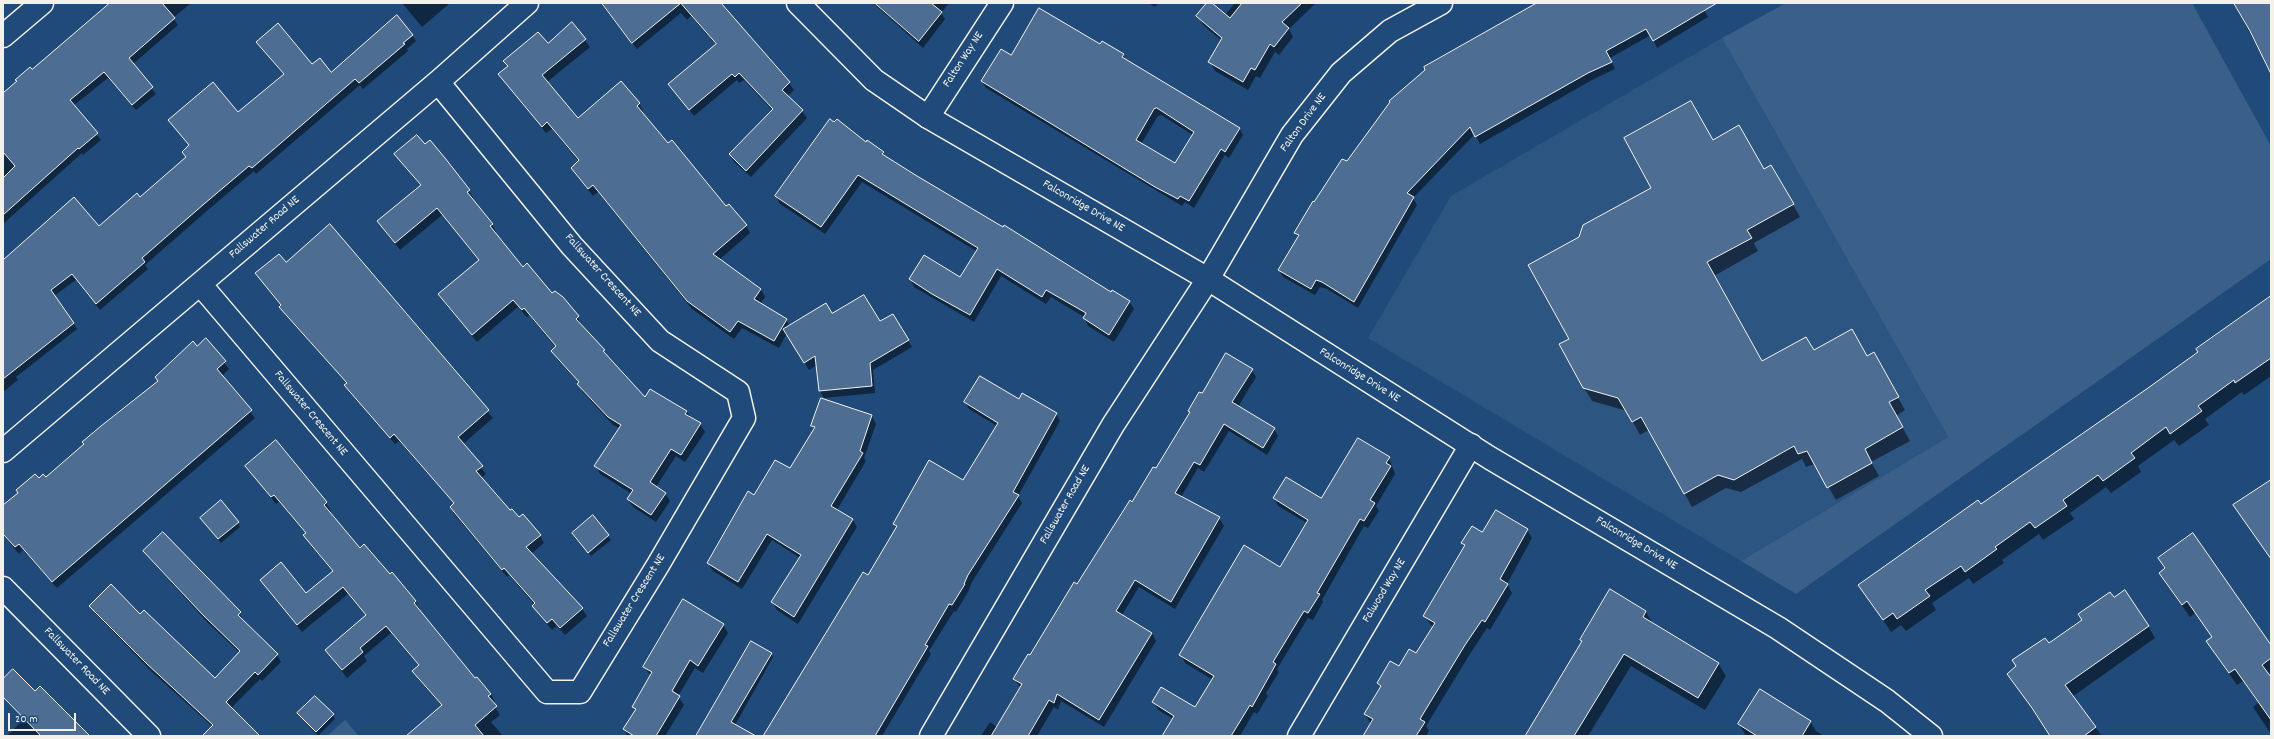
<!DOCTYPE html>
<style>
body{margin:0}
#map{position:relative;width:2274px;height:739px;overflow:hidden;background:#1f4a7a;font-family:Dekko,sans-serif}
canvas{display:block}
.frame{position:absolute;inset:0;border:4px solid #f4f1e8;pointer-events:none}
.scale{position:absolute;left:8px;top:713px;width:68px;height:18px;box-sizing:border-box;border:2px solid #f4f1e8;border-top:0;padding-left:5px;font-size:12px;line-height:14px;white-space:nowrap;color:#f4f1e8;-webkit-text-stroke:3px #1f4a7a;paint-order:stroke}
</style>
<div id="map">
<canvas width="2274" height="739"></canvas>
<div class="frame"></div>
<div class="scale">20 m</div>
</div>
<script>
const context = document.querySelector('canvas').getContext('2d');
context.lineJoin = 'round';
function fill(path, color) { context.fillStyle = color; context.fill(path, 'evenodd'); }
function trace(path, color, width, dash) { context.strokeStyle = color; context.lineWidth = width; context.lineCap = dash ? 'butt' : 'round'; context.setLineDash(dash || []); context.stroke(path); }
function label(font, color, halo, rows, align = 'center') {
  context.font = font + ' Dekko,sans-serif'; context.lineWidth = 3; context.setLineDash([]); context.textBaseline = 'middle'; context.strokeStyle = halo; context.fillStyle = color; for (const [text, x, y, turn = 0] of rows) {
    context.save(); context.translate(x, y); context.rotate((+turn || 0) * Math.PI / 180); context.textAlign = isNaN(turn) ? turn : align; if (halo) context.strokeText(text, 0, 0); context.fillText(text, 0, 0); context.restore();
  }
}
const built = new Path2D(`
 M1722 38 1948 437 1741 561 1368 338 1451 196Z`);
const green = new Path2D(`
 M1786 3H2192L2271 146V259L1796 594 1741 561 1948 437 1722 38Z
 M345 720 359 736H327Z`);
const shadow = new Path2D(`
 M111 3H191L173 18 178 25 133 64 156 94 136 110 108 78 73 106 101 140 83 155 82 153 3 224V94L18 82 16 80 32 71Z
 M402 3H450L422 27Z
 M601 3H719L789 83 794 90 787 97 802 111 807 118 751 177 734 162 730 154 773 111 744 80 739 83 737 80 694 116 669 84 716 45 691 16 687 20 681 13 637 49Z
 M873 3H949L941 13 945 19 923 48Z
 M1149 3H1158L1155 7Z
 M1209 3 1225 15 1235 3H1316L1289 29 1293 37 1279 55 1275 52 1260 78 1256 76 1248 90 1215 71 1210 62 1222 41 1203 25 1198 16Z
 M1538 3H1700L1708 17 1657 48 1651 35 1610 58 1615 69 1592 80 1480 144 1475 134 1413 198 1417 205 1358 308 1327 289 1320 287 1315 295 1283 277 1279 270 1298 238 1296 233 1315 204 1347 163Z
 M2234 3H2271V61L2262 56Z
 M572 24 590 47 547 82 578 120 639 103 643 111 641 113 668 145 726 208 746 225 750 233 719 260 761 289 765 297 760 304 786 320 790 326 831 314 879 323 893 315 912 347 873 370 875 393 824 398 820 391 817 365 809 370 787 333 779 348 742 328 734 339 692 309 598 192 593 196 576 175 572 168 579 162 552 129 546 133 499 74 508 67 505 61 547 44Z
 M412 35 416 41 407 49 408 51 363 89 360 85 256 174 254 171 208 210 145 265 148 269 100 310 76 280 54 296 77 329 16 377 18 380 3 392V260L98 228 140 198 187 158 183 152 190 146 169 120 238 114 284 75 257 43 331 74Z
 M1100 45 1123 55 1127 62 1239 128 1243 135 1229 158 1225 155 1194 208 1185 202 1182 206 986 88 982 81 1011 56ZM1161 115 1193 135 1176 164 1141 144 1158 116Z
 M1713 141 1764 171 1771 166 1800 217 1754 243 1758 251 1714 276 1762 362 1813 351 1866 357 1873 353 1905 410 1896 416 1910 441 1871 462 1879 476 1836 500 1815 464 1806 467 1802 459 1741 492 1726 488 1692 507 1649 430 1640 435 1627 411 1592 401 1584 388 1571 339 1580 238 1652 188Z
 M866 143 883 153 886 158 1111 293 1129 301 1134 309 1114 342 1088 326 1084 317 1051 297 1046 304 1001 276 974 322 914 287 910 279 960 278 976 251 862 182 825 234 780 204 776 196Z
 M396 154 469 190 473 198 472 200 492 224 496 232 495 233 523 268 578 317 581 326 645 399 687 411 691 418 700 424 705 432 685 462 676 456 656 487 665 493 670 501 656 522 633 507 628 500 632 494 600 474 596 466 619 428 613 425 582 391 579 383 557 359 552 352 556 348 529 315 527 317 518 307 477 342 444 302 440 295 479 261 442 215 400 250 383 229 378 221 421 186Z
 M330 226 493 418 463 444 486 474 481 478 510 512 540 536 544 543 531 554 582 609 587 616 565 635 557 626 552 630 538 613 535 605 509 575 507 577 455 515 451 508 455 504 399 441 395 444 350 392 347 384 285 314 281 306 256 274 286 264Z
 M2271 297V376L2244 395 2242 392 2205 419 2209 425 2179 446 2174 440 2138 466 2141 472 2111 493 2106 487 2070 513 2074 519 2043 540 2039 534 2002 560 2004 563 1973 584 1969 578 1932 603 1936 610 1906 631 1901 625 1891 632 1860 585 1981 506 2149 389Z
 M206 339 229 369 222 376 255 418 57 588 23 550 19 554 3 535V507L38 480 46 478Z
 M1252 370 1256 377 1238 407 1274 429 1278 436 1267 455 1229 431 1204 472 1198 468 1181 497 1219 518 1224 526 1175 609 1139 587 1122 615 1152 633 1156 641 1104 727 1061 701 1058 710 1054 707 1037 736H981L990 722 997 727 1021 688 1014 679 1156 470 1190 413 1189 411 1202 395Z
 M822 399 872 416 876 424 864 458 866 461 837 510 853 520 857 527 798 624 777 610 772 602 800 558 772 540 742 589 713 571 708 563 754 496 790 470 814 430 812 426Z
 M1019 400 1056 414 1060 421 1018 496 1022 503 972 582 968 592 956 612 954 611 929 651 931 654 882 736H764L869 577 897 528 894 524 963 482 997 426 969 409 965 402Z
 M276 442 326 503 331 511 329 512 360 549 390 575 415 601 420 609 418 610 475 679 491 694 495 702 493 704 500 715 491 722 503 736H408L442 706 418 679 414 671 419 666 391 633 364 656 367 661 347 678 326 651 366 616 348 594 302 632 266 588 262 580 306 594 333 572 309 543 306 534 279 502 276 504 246 466Z
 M1389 458 1395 474 1376 506 1379 511 1368 528 1364 526 1322 600 1323 602 1313 620 1308 618 1277 669 1279 672 1266 693 1268 696 1257 714 1254 712 1240 736H1163L1173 719 1158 710 1154 702 1195 709 1213 680 1185 663 1181 655 1280 568 1307 523 1278 506 1274 498 1321 499Z
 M2271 486V559L2235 505Z
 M593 517 611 540 591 556 575 537Z
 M201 518 238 523 240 527 221 543Z
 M1527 530 1532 538 1507 584 1512 593 1490 630 1487 628 1470 654 1426 726 1429 731 1426 736H1364L1371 724 1365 714 1381 688 1378 683 1416 655 1434 627 1430 624 1425 616 1465 547 1462 543 1483 534Z
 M145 551 240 613 243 621 277 655 281 662 262 681 260 679 231 708 259 736H215L213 727 152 672 95 613 91 606 140 615 215 679 240 653 208 623 149 558Z
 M2159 559 2271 646V734L2253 707 2258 703 2243 681 2237 685 2215 654 2208 641 2213 638 2195 613 2190 617 2168 586 2160 573 2165 570Z
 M1611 591 1646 612 1653 624 1718 663 1726 676 1705 710 1631 666 1588 736H1525L1582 642 1581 640Z
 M2114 599 2148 626 2155 638 2072 697 2102 736H2051L2008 674Z
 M723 625 728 633 703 673 695 668 678 696 684 705 665 736H627L625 729 636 711 633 707 651 676 644 667Z
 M771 653 773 657 729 736H701Z
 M48 695 89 736H7Z
 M299 714 333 715 335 719 318 736Z
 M1810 721 1816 731 1824 736H1746L1739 724Z`);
const building = new Path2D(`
 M110 3H162L175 18 129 58 153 87 132 105 104 72 70 100 98 133 79 149 78 148 3 215V178L15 166 3 152V93L17 81 15 80 30 67 32 69Z
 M602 3H681L632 43Z
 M681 3H721L790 82 782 90 803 110 746 171 729 154 773 109 739 73 735 77 732 74 689 110 668 84 716 44Z
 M875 3H931L942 12 919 41Z
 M1207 3H1212L1230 18 1242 3H1302L1282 22 1289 28 1274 47 1270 44 1255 70 1251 68 1243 82 1208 62 1222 38 1196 16Z
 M1537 3H1717L1653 41 1646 29 1606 51 1612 62 1588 73 1475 137 1470 127 1407 193 1414 197 1354 302 1322 282 1316 280 1311 289 1278 270 1299 235 1294 233 1313 201 1314 202 1342 159 1347 161 1390 102 1389 101 1425 70 1424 67Z
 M2234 3H2271V74L2250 31Z
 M1039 8 1100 44 1102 41 1124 54 1122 57 1240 128 1225 152 1221 149 1189 201 1180 196 1178 199 1155 187 981 81 1001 49 1011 55ZM1157 108 1194 132 1175 163 1136 140 1154 109Z
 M397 15 413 35 403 43 405 44 359 83 355 79 252 168 249 166 204 204 142 258 145 262 96 304 72 274 51 290 74 323 3 379V260L74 197 99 226 137 193 140 197 186 157 182 152 189 145 168 120 213 82 238 112 284 74 256 42 278 23 312 64 320 58 331 72Z
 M572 22 586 39 542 75 578 118 621 81 640 103 637 106 668 143 672 140 726 206 729 204 747 225 713 254 761 289 754 299 787 319 774 341 738 321 730 332 687 301 593 185 588 189 571 168 579 160 547 122 542 127 498 74 508 66 503 61 538 32 548 43Z
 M1691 101 1713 140 1739 125 1764 169 1771 165 1794 204 1747 230 1752 238 1707 262 1762 361 1806 337 1814 350 1852 329 1867 356 1874 352 1899 397 1889 402 1903 427 1865 449 1872 463 1827 488 1807 451 1798 454 1794 446 1734 480 1718 475 1684 494 1641 417 1632 422 1618 398 1583 388 1559 344 1569 339 1528 265 1579 237 1583 225 1651 188 1624 138Z
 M830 119 834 122 837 119 866 142 867 140 884 152 882 154 917 176 1003 227 1004 225 1111 292 1112 290 1130 301 1109 335 1083 318 1086 313 1046 290 1042 297 997 269 970 315 932 294 909 279 924 255 960 277 978 248 858 175 821 227 775 196Z
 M417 135 425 144 430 140 445 158 470 190 467 192 493 224 490 226 523 267 527 263 552 293 555 291 563 297 579 316 576 319 605 350 603 351 645 397 650 389 687 411 685 414 701 423 681 455 671 449 650 482 666 493 651 515 627 499 633 490 594 466 621 425 608 417 577 384 579 382 551 351 556 346 524 308 522 310 513 300 472 335 438 294 479 260 437 208 395 243 377 221 421 185 394 154Z
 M330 224 489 410 458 437 483 466 476 471 510 510 512 509 519 517 523 514 541 535 526 547 583 608 560 628 552 619 547 623 532 606 535 603 504 568 502 570 450 507 454 503 394 434 390 438 344 385 347 383 279 307 281 305 255 273 279 254 286 262Z
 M864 295 880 321 893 314 909 340 870 363 872 386 819 391 815 356 804 363 783 329 826 303 832 313Z
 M2271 296V358L2235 383 2234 380 2198 406 2202 411 2170 434 2166 427 2131 453 2135 458 2103 481 2098 475 2063 500 2067 506 2035 528 2030 522 1995 547 1997 549 1965 572 1961 566 1925 590 1930 596 1897 619 1893 613 1883 620 1858 585 1978 500 1981 504 2148 388 2198 352 2196 349Z
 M206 338 226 361 217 369 252 410 52 582 19 544 15 547 3 534V505L18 493 16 490 35 474 39 478 43 474 46 477 84 444 82 442 101 426 158 381 155 377 193 341 197 346Z
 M1226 353 1253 369 1232 402 1275 428 1263 448 1224 424 1200 465 1194 462 1175 493 1220 517 1171 602 1135 580 1116 611 1152 633 1099 720 1057 694 1054 703 1049 700 1028 736H991L1022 684 1013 679 1028 654 1030 655 1074 582 1077 584 1130 500 1132 502 1153 467 1156 468 1190 412 1188 411 1199 392 1202 393Z
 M980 376 1019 399 1022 393 1057 413 1013 492 1019 495 968 575 964 584H965L952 605 949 604 925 645 928 646 875 736H763L863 572 868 575 897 526 893 524 929 460 963 480 998 423 964 402Z
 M821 398 872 415 860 451 863 453 831 506 853 519 794 617 771 602 801 555 767 534 738 582 707 563 748 491 754 495 775 460 790 468 815 427 811 426Z
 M1358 438 1390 457 1386 463 1391 466 1370 500 1375 503 1364 521 1360 519 1317 593 1320 594 1308 613 1304 611 1273 662 1276 664 1252 707 1250 705 1231 736H1162L1174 716 1152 702 1161 687 1195 707 1214 676 1179 655 1244 545 1280 567 1308 520 1273 498 1286 477 1321 498Z
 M276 440 327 502 324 505 360 548 364 544 390 574 392 572 416 601 414 603 475 678 477 677 491 694 488 696 497 706 475 725 484 736H406L442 705 412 671 419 665 386 626 360 648 363 652 342 670 325 650 366 615 343 587 297 625 260 580 281 562 306 593 333 571 303 535 306 533 274 495 271 497 245 466Z
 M2271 480V559L2233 505Z
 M221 500 239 522 218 539 200 518Z
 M1496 510 1528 529 1500 579 1508 584 1485 622 1482 620 1465 645 1420 719 1425 722 1416 736H1363L1373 719 1364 714 1381 686 1377 683 1390 661 1399 666 1409 649 1416 653 1435 623 1423 616 1465 545 1461 543 1472 526 1482 532Z
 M593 515 609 535 588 553 572 533Z
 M163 532 241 612 238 615 278 654 258 675 255 672 226 702 260 736H202L213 725 147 664 89 606 111 584 140 614 144 610 215 678 240 651 203 615 143 551Z
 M2193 533 2271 645V658L2262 665 2271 677V720L2235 669 2229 673 2206 641 2212 637 2187 601 2182 605 2159 573 2165 568 2158 558Z
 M1610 589 1646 611 1643 617 1719 663 1698 698 1624 654 1574 736H1525L1582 641 1580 640Z
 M2125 590 2149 626 2065 685 2096 727 2084 736H2050L2032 708 2007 674 2016 666 2012 660 2045 638 2049 643 2082 620 2078 614 2110 592 2114 597Z
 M683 599 724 624 698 666 690 660 672 691 680 696 656 736H634L623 729 636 709 632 707 652 672 643 667Z
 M751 641 772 653 731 722 756 736H696Z
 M13 669 35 691 40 686 90 736H41L3 697V679Z
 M1760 689 1811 721 1802 736H1757L1738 724Z
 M315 696 334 714 316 732 297 713Z`);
const minor = new Path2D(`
 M3 36 42 3
 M928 117 1002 3
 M200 284 547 692H580L658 565 744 418 738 392 660 341 572 246 438 82
 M3 451 438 82 527 3
 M3 588 149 736
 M931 736 1113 425 1208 279
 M1299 736 1471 445`);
const tertiary = new Path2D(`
 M798 3 874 80 928 117 1208 279 1490 458 1778 628 1887 701 1931 736
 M1208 279 1292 135 1341 73 1390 31 1441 3`);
const streetNames = [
 ["Falton Way NE",964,60,-57],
 ["Falton Drive NE",1304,123,-54],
 ["Falconridge Drive NE",1083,207,30],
 ["Fallswater Road NE",265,228,-41],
 ["Fallswater Crescent NE",602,276,48],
 ["Falconridge Drive NE",1359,376,32],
 ["Fallswater Crescent NE",310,414,50],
 ["Fallswater Road NE",1066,505,-60],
 ["Falconridge Drive NE",1636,544,31],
 ["Falwood Way NE",1385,591,-59],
 ["Fallswater Crescent NE",635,601,-58],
 ["Fallswater Road NE",76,662,46]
];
fill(built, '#2d5581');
fill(green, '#3a5f88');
fill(shadow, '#0007');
fill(building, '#4d6e92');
trace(building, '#f4f1e8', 1);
trace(minor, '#f4f1e8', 25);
trace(tertiary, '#f4f1e8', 25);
trace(minor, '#1f4a7a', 22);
trace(tertiary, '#1f4a7a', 22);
label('12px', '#f4f1e8', '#1f4a7a', streetNames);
</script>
